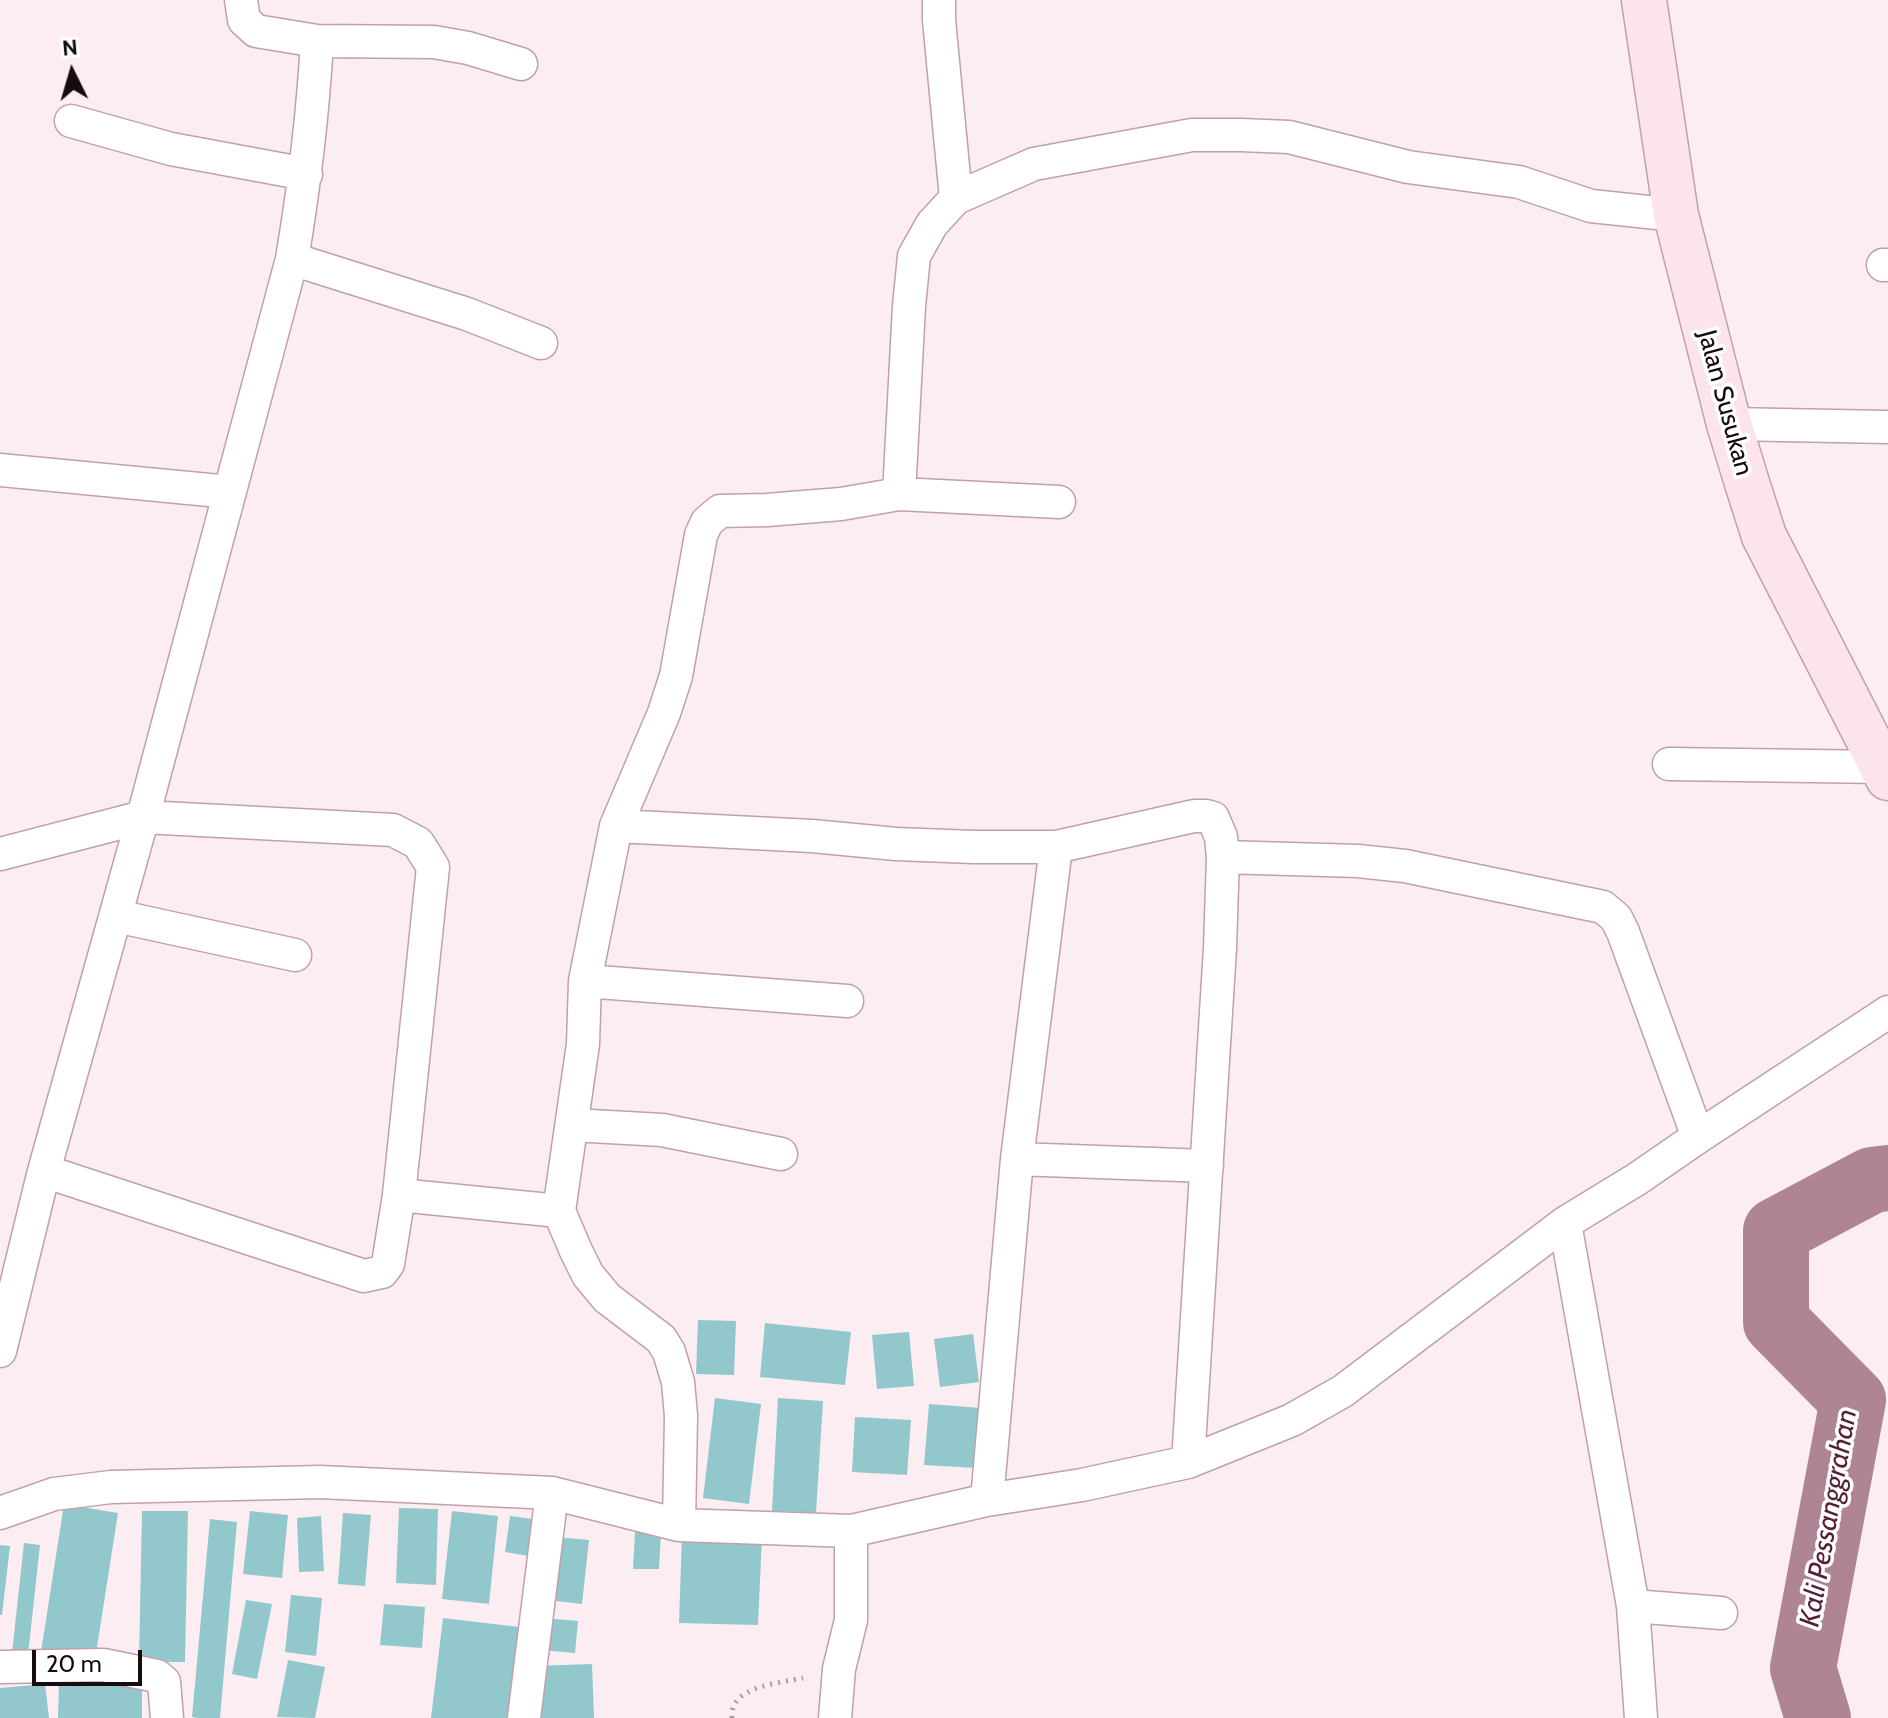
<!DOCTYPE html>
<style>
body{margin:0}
#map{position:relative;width:1888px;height:1718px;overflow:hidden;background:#fcedf2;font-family:Cabin,sans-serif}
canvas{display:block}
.north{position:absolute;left:32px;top:32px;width:80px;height:80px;-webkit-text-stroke:6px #fff;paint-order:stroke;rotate:355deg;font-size:22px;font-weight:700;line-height:32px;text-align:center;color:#160b0f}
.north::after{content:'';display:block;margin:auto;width:28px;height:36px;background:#160b0f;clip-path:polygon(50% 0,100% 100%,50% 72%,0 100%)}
.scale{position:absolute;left:32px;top:1650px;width:110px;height:36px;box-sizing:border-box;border:4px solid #160b0f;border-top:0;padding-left:10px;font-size:24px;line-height:28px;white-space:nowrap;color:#160b0f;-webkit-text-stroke:6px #fff;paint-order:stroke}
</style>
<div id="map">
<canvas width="1888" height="1718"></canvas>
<div class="north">N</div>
<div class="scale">20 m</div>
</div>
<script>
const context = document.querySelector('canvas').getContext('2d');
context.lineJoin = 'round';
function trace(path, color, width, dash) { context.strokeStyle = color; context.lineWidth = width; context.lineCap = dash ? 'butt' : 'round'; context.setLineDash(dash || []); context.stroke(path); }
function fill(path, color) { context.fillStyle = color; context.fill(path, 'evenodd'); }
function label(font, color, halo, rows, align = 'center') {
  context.font = font + ' Cabin,sans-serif'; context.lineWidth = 7; context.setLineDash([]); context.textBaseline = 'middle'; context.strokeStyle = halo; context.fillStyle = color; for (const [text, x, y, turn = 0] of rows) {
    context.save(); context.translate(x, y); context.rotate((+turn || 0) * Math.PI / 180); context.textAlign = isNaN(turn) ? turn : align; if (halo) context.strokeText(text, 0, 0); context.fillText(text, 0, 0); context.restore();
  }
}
const river = new Path2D(`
 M1818 1718 1803 1668 1853 1400 1776 1322V1231L1872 1180 1888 1178`);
const building = new Path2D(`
 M698 1320 736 1321 734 1375 696 1374Z
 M765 1323 851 1332 845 1385 760 1377Z
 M909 1332 914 1386 877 1389 872 1335Z
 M973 1334 979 1382 940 1387 934 1339Z
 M715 1398 761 1404 749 1504 703 1498Z
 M778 1398 823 1401 816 1513 772 1511Z
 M929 1404 981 1408 977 1468 924 1465Z
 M855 1417 911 1420 907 1475 852 1472Z
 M64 1504 118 1513 95 1660 41 1652Z
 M399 1508 438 1509 436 1585 396 1583Z
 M142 1511H188L185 1662H139Z
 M250 1511 288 1515 282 1578 243 1574Z
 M452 1511 498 1516 489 1604 442 1599Z
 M343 1513 371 1515 365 1586 338 1584Z
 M321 1516 324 1571 299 1572 297 1518Z
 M510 1516 541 1520 535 1557 505 1552Z
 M210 1519 237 1522 220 1718H198L192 1717Z
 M635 1532H661L659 1569H633Z
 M682 1534 762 1537 758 1625 679 1623Z
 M556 1537 589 1540 582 1604 548 1600Z
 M24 1543 40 1545 28 1655 12 1653Z
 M0 1545 10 1546 2 1615H0Z
 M291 1595 322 1598 316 1656 285 1652Z
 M246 1600 272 1604 257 1679 232 1674Z
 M384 1604 425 1607 422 1648 380 1645Z
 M443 1618 519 1627 507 1718H431Z
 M544 1618 578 1621 575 1653 541 1650Z
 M288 1660 325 1667 315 1718 277 1717Z
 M592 1664 594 1718H535L534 1666Z
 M45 1684 49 1718H0V1688Z
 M59 1684 142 1686V1718H58Z`);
const path = new Path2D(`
 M732 1718C729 1686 780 1683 803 1678`);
const street = new Path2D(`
 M241 0 244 20 256 31 317 41 434 42 468 48 521 64
 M71 121 171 149 306 174
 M956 198 1034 164 1192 135H1241L1289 137 1408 167 1519 182 1591 206 1676 215
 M292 259 467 314 541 343
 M1883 265H1888
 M1729 424 1888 427
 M0 470 230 492
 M899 494 1059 502
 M1669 764 1883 767
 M616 826 812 836 896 844 974 847H1056L1017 1159 987 1500
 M1056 847 1194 816H1206L1213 818 1221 837 1223 857 1220 948 1188 1462
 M0 854 143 817 393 830 418 843 433 867 399 1195
 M1223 857 1358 861 1405 866 1603 907 1616 918 1623 932 1698 1137
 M116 916 295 955
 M585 981 847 1001
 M573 1125 662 1130 781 1154
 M1017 1159 1207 1166
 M44 1171 364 1276 382 1272 388 1264 399 1195 559 1211
 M1565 1223 1633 1606 1641 1718
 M0 1351 44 1171 143 817 292 259C304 187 313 114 317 41
 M0 1513 54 1494 111 1487 320 1482 552 1493 679 1525 851 1531 987 1500 1082 1485 1188 1462 1292 1420 1343 1391 1565 1223 1637 1179 1698 1137 1888 1012
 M679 1525 681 1416 678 1382 669 1352 661 1339 607 1298 588 1275 576 1251 559 1211 583 1044 585 981 616 826 664 713 676 676 701 535 707 522 720 511 767 510 841 504 899 494 909 306 914 256 932 224 956 198 939 20V0
 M1633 1606 1721 1613
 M0 1667 103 1665 157 1676 164 1682 167 1718
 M524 1718 552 1493
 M835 1718 839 1669 851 1620V1531`);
const secondary = new Path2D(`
 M1644 0 1676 215 1729 424 1747 483 1764 536 1888 778`);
const streetNames = [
 ["Jalan Susukan",1725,403,75]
];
const waterNames = [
 ["Kali Pessanggrahan",1829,1518,-80]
];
trace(river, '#af8595', 66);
fill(building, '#92c8cc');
trace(street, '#c19fac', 35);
trace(secondary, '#c19fac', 47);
trace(path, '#ab9da2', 5, [2, 6]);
trace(street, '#fff', 32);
trace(secondary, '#fbe4ed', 44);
label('26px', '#160b0f', '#fff', streetNames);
label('italic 28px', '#551f38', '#fff', waterNames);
</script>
